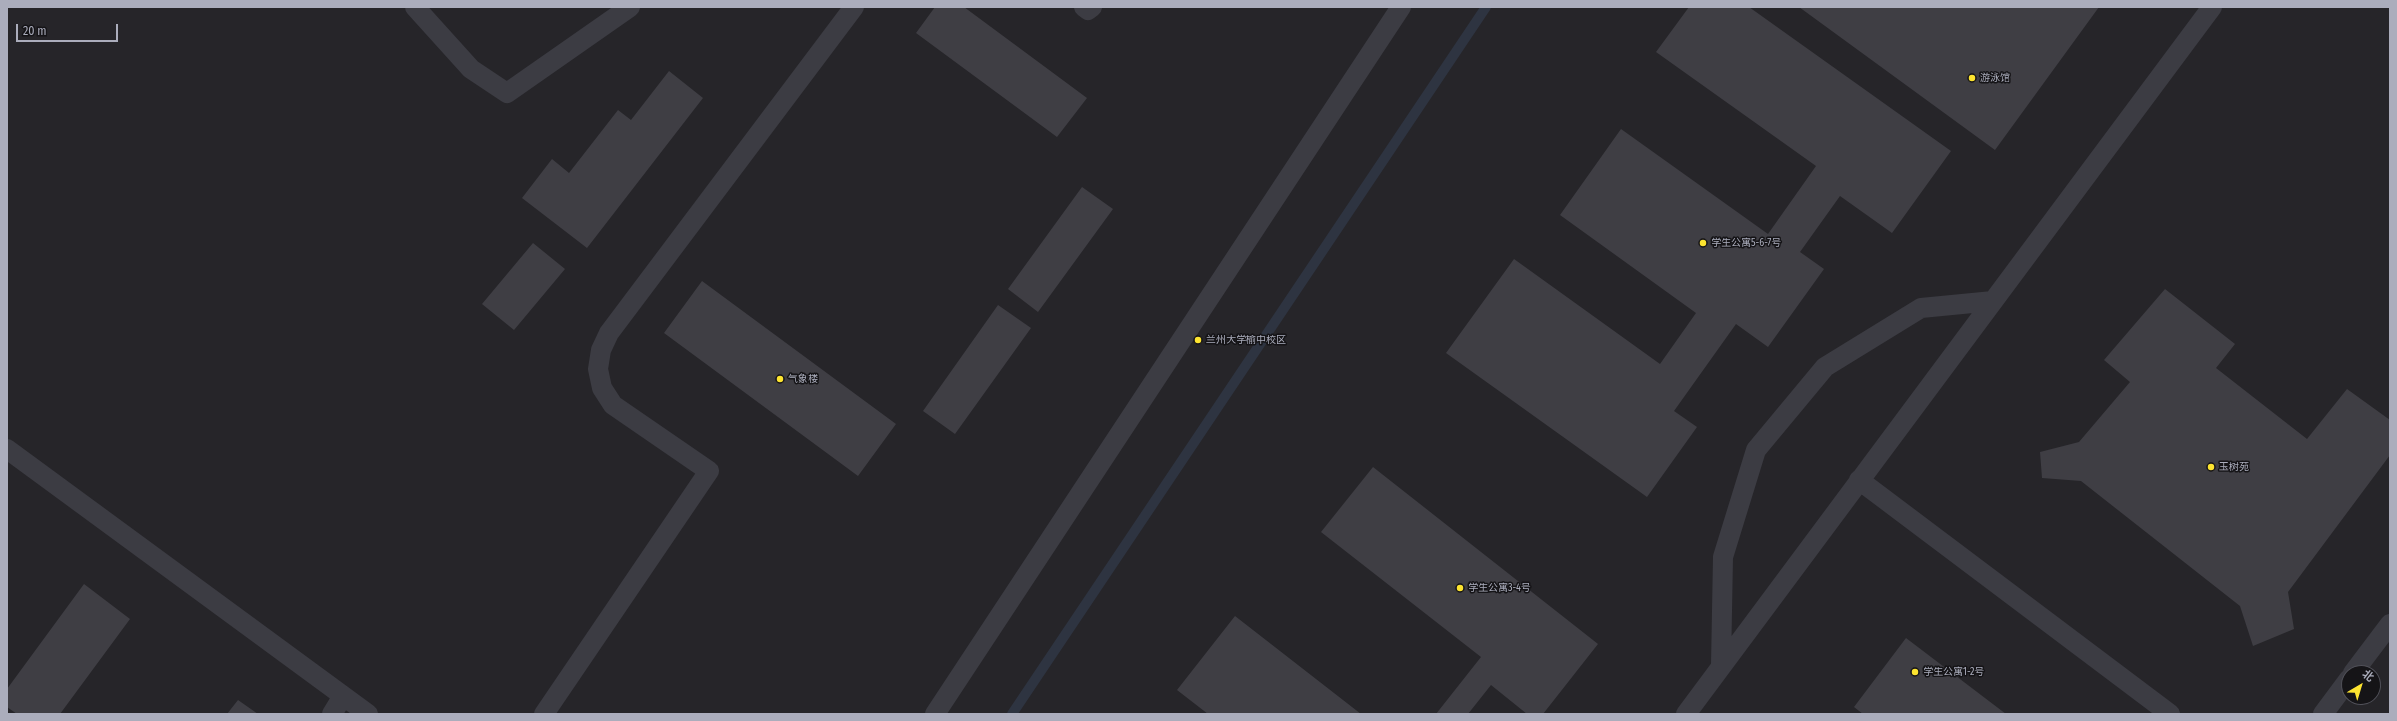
<!DOCTYPE html>
<meta charset="utf-8">
<style>
body{margin:0}
#map{position:relative;width:2397px;height:721px;overflow:hidden;background:#1a191c;font-family:"Fira Sans Condensed","Noto Sans SC",sans-serif}
canvas{display:block}
.frame{position:absolute;inset:0;border:8px solid #abadbc;pointer-events:none}
.north{position:absolute;left:2341px;top:665px;width:40px;height:40px;box-sizing:border-box;background:#151417;border:1px solid #515159;border-radius:50%;rotate:38deg;font-size:11px;font-weight:700;line-height:16px;text-align:center;color:#abadbc}
.north::after{content:'';display:block;margin:auto;width:14px;height:18px;background:#fde430;clip-path:polygon(50% 0,100% 100%,50% 72%,0 100%)}
.scale{position:absolute;left:16px;top:24px;width:102px;height:18px;box-sizing:border-box;border:2px solid #abadbc;border-top:0;padding-left:5px;font-size:12px;line-height:14px;white-space:nowrap;color:#abadbc;-webkit-text-stroke:3px #151417;paint-order:stroke}
</style>
<div id="map">
<canvas width="2397" height="721"></canvas>
<div class="frame"></div>
<div class="north">北</div>
<div class="scale">20 m</div>
</div>
<script>
const context = document.querySelector('canvas').getContext('2d');
context.lineJoin = 'round';
function fill(path, color) { context.fillStyle = color; context.fill(path, 'evenodd'); }
function trace(path, color, width, dash) { context.strokeStyle = color; context.lineWidth = width; context.lineCap = dash ? 'butt' : 'round'; context.setLineDash(dash || []); context.stroke(path); }
function label(font, color, halo, rows, align = 'center') {
  context.font = font + ' "Fira Sans Condensed","Noto Sans SC",sans-serif'; context.lineWidth = 3; context.setLineDash([]); context.textBaseline = 'middle'; context.strokeStyle = halo; context.fillStyle = color; for (const [text, x, y, turn = 0] of rows) {
    context.save(); context.translate(x, y); context.rotate((+turn || 0) * Math.PI / 180); context.textAlign = isNaN(turn) ? turn : align; if (halo) context.strokeText(text, 0, 0); context.fillText(text, 0, 0); context.restore();
  }
}
const built = new Path2D(`
 M7 7H2390V714H7ZM2349 673H2373V697H2349Z`);
const stream = new Path2D(`
 M1012 714 1486 7`);
const building = new Path2D(`
 M935 7H964L1087 98 1057 137 916 33Z
 M1689 7H1749L1951 151 1892 233 1840 196 1800 252 1824 269 1768 347 1736 324 1674 411 1697 427 1647 497 1446 353 1514 259 1660 364 1696 313 1560 215 1621 129 1768 234 1816 166 1656 52Z
 M1799 7H2099L1995 150Z
 M669 71 703 98 587 248 522 198 552 159 569 173 618 110 631 120Z
 M1082 187 1113 209 1038 312 1008 289Z
 M533 243 565 269 514 330 482 304Z
 M702 281 896 424 858 476 664 333Z
 M2165 289 2235 344 2216 368 2307 439 2347 389 2390 420V455L2288 592 2294 629 2253 646 2240 606 2081 481 2042 478 2040 452 2079 442 2130 382 2104 360Z
 M998 305 1031 328 955 434 923 411Z
 M1373 467 1598 644 1543 714H1527L1491 685 1468 714H1436L1481 657 1321 532Z
 M84 584 130 619 60 714H17L7 707V689Z
 M1235 616 1361 714H1208L1177 690Z
 M1906 638 2006 714H1863L1854 707Z
 M238 700 258 714H227Z`);
const lane = new Path2D(`
 M415 7 471 69 507 93 630 7
 M1084 7 1088 10 1092 7
 M7 449 368 714
 M1859 480 2170 714
 M1721 665 1723 557 1756 450 1825 367 1921 308 1993 301
 M2353 673 2390 624
 M332 714 343 696
 M544 714 709 471 613 405 602 388 598 369 601 350 609 333 854 7
 M935 714 1401 7
 M1686 714 2212 7
 M2323 714 2349 679`);
const markers = [
 [1972,78,4,"#fde430"],
 [1703,243,4,"#fde430"],
 [1198,340,4,"#fde430"],
 [780,379,4,"#fde430"],
 [2211,467,4,"#fde430"],
 [1460,588,4,"#fde430"],
 [1915,672,4,"#fde430"]
];
const poiNames = [
 ["游泳馆",1980,78],
 ["学生公寓5-6-7号",1711,243],
 ["兰州大学榆中校区",1206,340],
 ["气象楼",788,379],
 ["玉树苑",2219,467],
 ["学生公寓3-4号",1468,588],
 ["学生公寓1-2号",1923,672]
];
fill(built, '#262529');
trace(stream, '#2e3441', 10);
fill(building, '#3f3e44');
trace(lane, '#3c3c43', 20);
for (const [x, y, r, color] of markers) { const dot = new Path2D(); dot.arc(x, y, r, 0, 2 * Math.PI); context.fillStyle = color; context.fill(dot); trace(dot, '#151417', 1.5); }
label('10px', '#abadbc', '#151417', poiNames, 'left');
</script>
